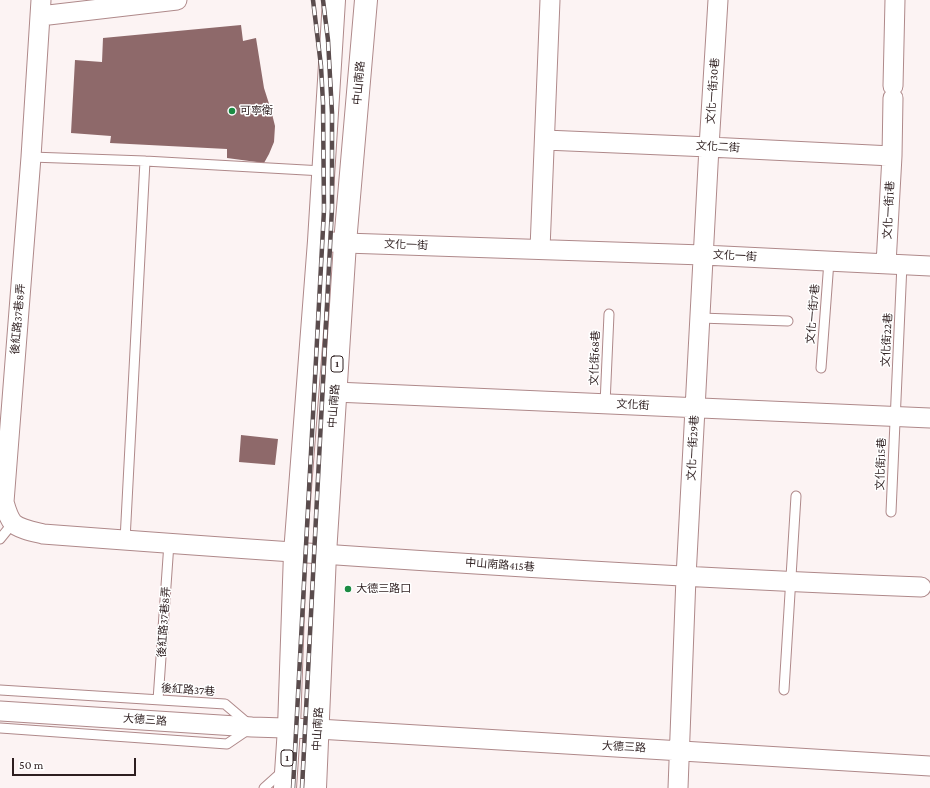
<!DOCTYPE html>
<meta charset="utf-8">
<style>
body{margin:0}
#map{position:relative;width:930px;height:788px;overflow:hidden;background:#fcf3f3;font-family:"Crimson Pro",serif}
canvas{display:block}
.scale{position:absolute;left:12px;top:758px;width:124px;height:18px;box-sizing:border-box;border:2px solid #2d1e1f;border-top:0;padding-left:5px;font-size:12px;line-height:14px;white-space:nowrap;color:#2d1e1f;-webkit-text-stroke:3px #fff;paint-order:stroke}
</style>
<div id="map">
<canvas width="930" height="788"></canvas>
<div class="scale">50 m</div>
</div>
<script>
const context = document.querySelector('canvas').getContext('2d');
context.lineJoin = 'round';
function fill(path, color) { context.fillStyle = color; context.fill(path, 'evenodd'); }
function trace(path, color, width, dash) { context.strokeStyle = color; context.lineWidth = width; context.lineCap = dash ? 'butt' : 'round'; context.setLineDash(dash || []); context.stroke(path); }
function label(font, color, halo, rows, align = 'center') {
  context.font = font + ' "Crimson Pro","Noto Sans TC",serif'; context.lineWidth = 3; context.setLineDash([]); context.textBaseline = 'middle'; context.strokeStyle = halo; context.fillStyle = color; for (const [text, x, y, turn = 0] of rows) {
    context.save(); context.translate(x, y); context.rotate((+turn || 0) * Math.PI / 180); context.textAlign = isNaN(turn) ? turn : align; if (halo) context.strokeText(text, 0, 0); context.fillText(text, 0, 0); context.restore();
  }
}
const building = new Path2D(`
 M241 25 243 41 256 38 264 88 271 110 275 126 274 142 269 154 264 163 227 158V149L110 143 111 136 71 133 75 60 102 62 103 38Z
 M241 435 278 439 275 465 239 462Z`);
const service = new Path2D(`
 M31 157 145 161 323 171
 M700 318 788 321
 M821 368 829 261
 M605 404 609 314
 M891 512 902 264
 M0 539 13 523
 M125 540 145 161
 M0 690 225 704 252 727 227 744 0 728
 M784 690 796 496
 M158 700 169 543
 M264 788 284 770`);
const minor = new Path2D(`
 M41 0 31 157 4 502C6 509 8 517 13 523 19 529 35 532 43 534 335 556 628 576 921 587
 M40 16 177 0
 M893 86 895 0
 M545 140 709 147 892 156
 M319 241 345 243 703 255 930 266
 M540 249 550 0
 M886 264 892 156 893 98
 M335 392 930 418
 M0 711 252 727 318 729 930 766
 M678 788 686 577 709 147 718 0`);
const primary = new Path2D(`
 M285 788 289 728 295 553 319 241 334 0
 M315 788 325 554 345 243 366 0`);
const rail = new Path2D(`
 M293 788 324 210 323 103 321 66 313 0
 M302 788 332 208V113L328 40 323 0`);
const markers = [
 [232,111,4,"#1c8b43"],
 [348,589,4,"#1c8b43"]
];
const shields = [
 [337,364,12],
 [287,758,12]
];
const shieldNames = [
 ["1",337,364],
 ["1",287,758]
];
const streetNames = [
 ["中山南路",359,83,-85],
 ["文化一街30巷",713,91,-86],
 ["文化二街",718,147,3],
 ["文化一街1巷",889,210,-87],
 ["文化一街",406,245,2],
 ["文化一街",735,256,3],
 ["文化一街7巷",813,314,-85],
 ["後紅路37巷8弄",18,319,-85],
 ["文化街22巷",887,340,-87],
 ["文化街68巷",595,358,-88],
 ["文化街",633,405,3],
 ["中山南路",334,406,-86],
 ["文化一街29巷",693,448,-87],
 ["文化街15巷",881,464,-88],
 ["中山南路415巷",500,565,4],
 ["後紅路37巷8弄",164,622,-86],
 ["後紅路37巷",188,690,4],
 ["大德三路",145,720,4],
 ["中山南路",318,729,-87],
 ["大德三路",624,747,3]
];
const poiNames = [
 ["可寧衛",240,111],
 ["大德三路口",356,589]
];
fill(building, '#8e696a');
trace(service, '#af898a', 11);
trace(minor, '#af898a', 21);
trace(primary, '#af898a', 24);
trace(service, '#fff', 9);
trace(minor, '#fff', 19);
trace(primary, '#fff', 22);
trace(rail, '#5a4c4d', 4.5);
trace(rail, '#fff', 3, [9]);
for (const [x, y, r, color] of markers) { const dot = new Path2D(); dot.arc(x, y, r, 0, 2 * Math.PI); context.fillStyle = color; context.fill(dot); trace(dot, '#fff', 1.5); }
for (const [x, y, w] of shields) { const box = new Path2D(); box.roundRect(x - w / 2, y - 8, w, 16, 3); context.fillStyle = '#fff'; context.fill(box); trace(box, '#2d1e1f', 1); }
label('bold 10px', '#2d1e1f', null, shieldNames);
label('11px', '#2d1e1f', '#fff', streetNames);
label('11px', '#2d1e1f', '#fff', poiNames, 'left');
</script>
